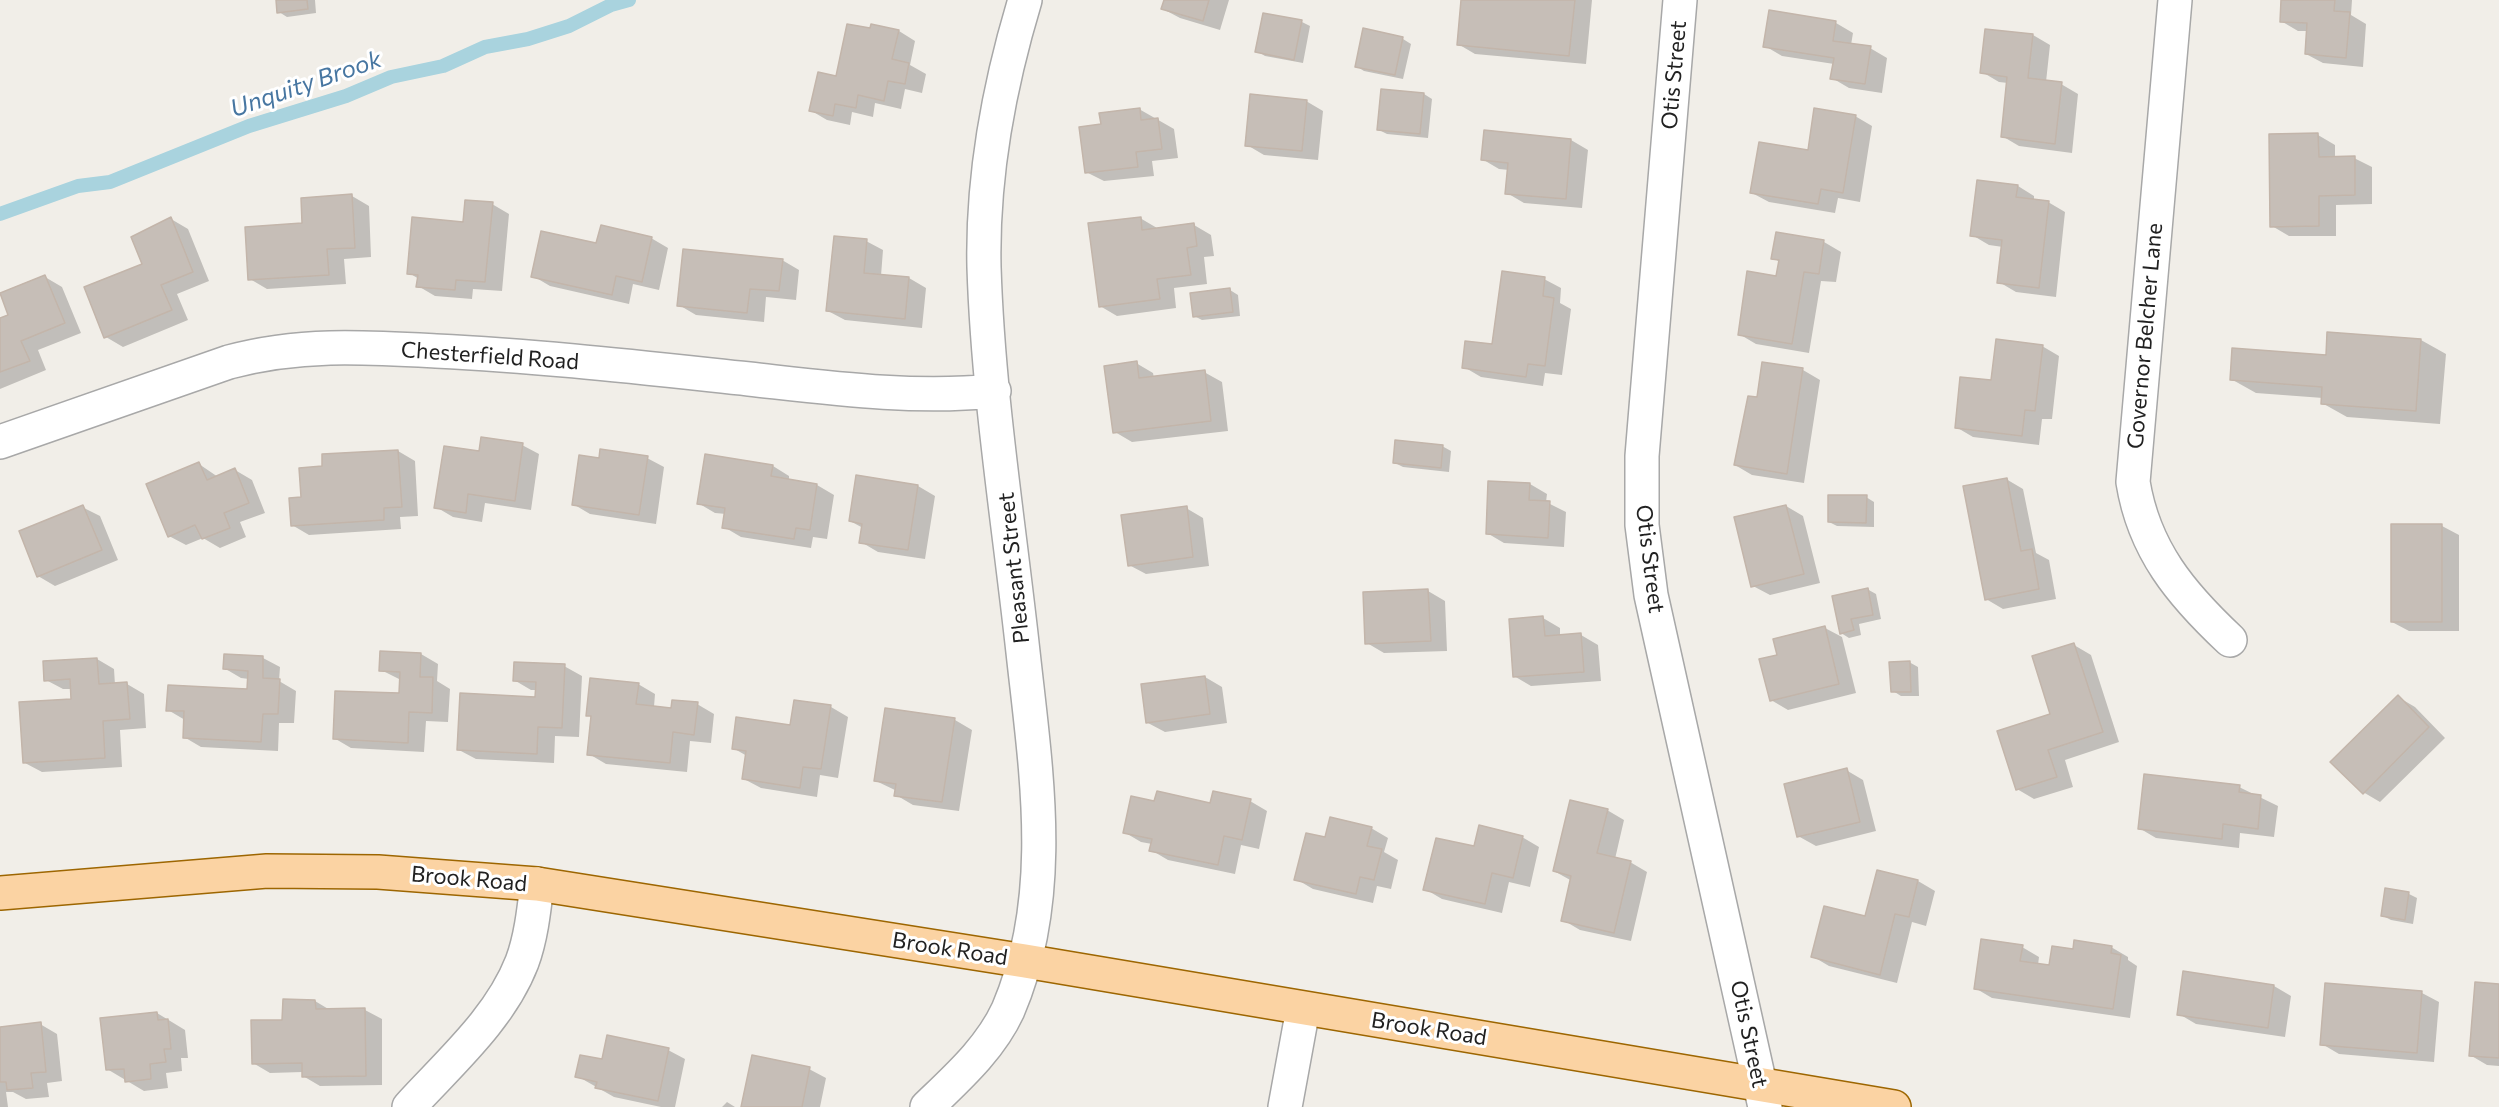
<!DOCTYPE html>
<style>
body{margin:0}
canvas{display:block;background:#f1eee8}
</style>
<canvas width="2499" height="1107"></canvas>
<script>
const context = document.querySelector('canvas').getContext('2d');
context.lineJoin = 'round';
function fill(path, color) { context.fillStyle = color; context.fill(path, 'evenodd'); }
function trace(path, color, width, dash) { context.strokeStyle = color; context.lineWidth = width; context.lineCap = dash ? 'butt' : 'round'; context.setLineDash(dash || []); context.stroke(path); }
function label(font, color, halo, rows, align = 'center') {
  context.font = font + ' Commissioner,sans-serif'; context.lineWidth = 6; context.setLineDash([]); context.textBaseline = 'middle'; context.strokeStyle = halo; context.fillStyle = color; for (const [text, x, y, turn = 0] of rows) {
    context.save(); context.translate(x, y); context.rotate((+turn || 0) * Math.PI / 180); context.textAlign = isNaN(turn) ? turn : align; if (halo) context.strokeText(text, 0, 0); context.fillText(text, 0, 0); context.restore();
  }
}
const shadow = new Path2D(`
 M277 0H315L316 13 287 17 279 12Z
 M1165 0H1229L1220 30 1180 18 1163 9Z
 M1462 0H1592L1586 64 1475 54 1458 44Z
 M2283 0H2352L2351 15 2366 24 2363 67 2323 63 2306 54 2308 31H2298L2281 21Z
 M1770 12 1836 23 1853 33 1851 45 1870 48 1887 58 1882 93 1849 88 1832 78 1834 64 1782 56 1765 46Z
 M1265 15 1302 22 1310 26 1303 63 1265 56 1257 51Z
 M899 31 915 41 910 65 926 74 922 93 905 89 901 109 875 103 873 117 852 112 850 125 827 120 810 110 837 78Z
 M2033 35 2050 45 2046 82 2061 84 2078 94 2072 153 2019 146 2002 136 2008 83 1999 82 1982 72Z
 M1403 39 1411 44 1403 79 1364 71 1356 66Z
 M1424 94 1432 99 1428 138 1387 134 1379 130Z
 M1306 101 1323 111 1318 160 1264 155 1247 145Z
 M1139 109 1174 129 1178 158 1152 161 1154 176 1104 181 1086 172 1102 126Z
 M1855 116 1872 126 1860 202 1838 198 1835 213 1769 202 1752 193Z
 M2318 135 2335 145V158H2354L2372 167V204L2336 205V236H2289L2272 226Z
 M1571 140 1588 150 1582 208 1524 203 1507 193 1509 170 1499 169 1482 159Z
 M2018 186 2034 196V201L2048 202 2065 212 2056 297 2016 292 1999 282 2003 247 1989 245 1972 235Z
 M352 196 369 206 371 257 344 259 346 284 267 289 250 279 303 225Z
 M492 204 509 214 502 291 473 289 472 299 435 296 418 286 419 279 409 273 465 223Z
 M1140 218 1157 228 1194 225 1211 235 1214 256 1204 257 1207 284 1174 288 1176 308 1117 316 1100 306Z
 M171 219 188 229 209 281 177 294 188 320 123 347 106 337Z
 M651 238 668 248 659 290 633 284 629 304 550 286 533 276 597 245Z
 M866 241 883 250 881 276 909 278 926 288 922 328 845 320 828 311Z
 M1824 242 1841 252 1836 282 1821 281 1809 353 1756 344 1739 334 1778 278 1780 262 1773 258Z
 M782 260 799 270 796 300 766 297 764 322 696 315 679 305Z
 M45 277 62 287 81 333 38 350 46 370 0 389V320L10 315Z
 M1544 279 1561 288 1560 303 1571 309 1562 375 1545 373 1543 386 1481 377 1464 367 1493 346Z
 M1230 290 1238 295 1240 316 1202 320 1194 316Z
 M2421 340 2446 354 2440 424 2347 417 2322 403 2323 398 2256 393 2231 379 2327 357Z
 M2042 346 2059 356 2052 419H2042L2039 445 1973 437 1956 427Z
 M1136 363 1153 373 1154 378 1204 372 1222 382 1228 431 1132 442 1115 432Z
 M1763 364 1803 370 1820 380 1804 483 1752 475 1735 465 1758 399Z
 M522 445 539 454 531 510 485 503 482 522 453 517 436 507 481 453Z
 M1442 446 1451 451 1449 472 1403 467 1395 463Z
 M398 451 415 461 418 516 400 517 401 529 309 535 292 525 302 498 324 468Z
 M647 458 664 467 656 524 590 514 573 504 600 460Z
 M199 464 218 477 235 470 252 480 265 513 240 522 246 537 220 548 203 538 186 545 169 536Z
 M773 466 789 476V481L817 485 834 495 827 539 813 537 811 548 741 537 724 527 726 514 715 513 698 503Z
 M2006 479 2023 489 2036 553 2049 560 2056 599 2003 609 1986 599Z
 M1530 484 1547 494 1546 502 1566 512 1564 547 1504 543 1487 533Z
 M918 486 935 496 925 559 878 552 861 542 863 528 850 521Z
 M1866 497 1874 502V527L1837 526 1829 522Z
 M1786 506 1803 516 1820 583 1770 595 1753 586Z
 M82 507 100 516 118 560 55 586 38 576Z
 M1186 508 1203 518 1209 566 1146 574 1129 565Z
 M2442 526 2459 535V631H2409L2392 622Z
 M1867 589 1876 594 1881 619 1859 624 1861 635 1849 638 1841 633Z
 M1428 591 1445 601 1447 651 1384 653 1367 643Z
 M1543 618 1560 628V636L1581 635 1598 645 1601 681 1531 686 1514 676Z
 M1825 628 1842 637 1856 693 1788 710 1771 700Z
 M2074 645 2091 655 2119 742 2065 760 2073 787 2034 799 2017 789 2052 715Z
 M421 654 438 664 437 681 450 689 448 722 426 721 424 752 351 748 334 738 400 695 401 680 381 670Z
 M263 658 280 667 279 681 296 691 294 723H279L278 751 201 747 184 737 185 720 168 710 248 691 249 679 241 678 224 668Z
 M97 659 114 669 115 685 127 684 144 694 146 728 120 730 122 767 42 772 25 763 73 700 72 689H63L46 680 44 662Z
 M1909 662 1918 667 1919 696H1901L1893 691Z
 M564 666 582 676 579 737 555 736 554 763 476 759 459 750 536 699 537 690H531L514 680Z
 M1205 677 1222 687 1227 723 1165 732 1148 723Z
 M638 684 655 694 654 707 673 709 697 704 714 714 711 743 690 741 687 772 606 764 589 754 592 717 588 715Z
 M2398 697 2415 707 2445 738 2380 802 2363 792Z
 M831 707 848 717 838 778 820 775 817 797 761 788 744 779 747 756 733 748 792 727Z
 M955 720 972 730 959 811 913 805 896 795 897 791 876 781Z
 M1846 770 1863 780 1876 831 1816 846 1798 836Z
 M2239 787 2278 806 2274 837 2240 833 2239 848 2156 838 2139 828Z
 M1250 801 1267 811 1259 849 1241 845 1235 874 1168 860 1151 850 1152 844 1141 842 1124 832 1211 804Z
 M1607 810 1624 820 1615 859 1630 862 1647 872 1631 941 1580 930 1563 920 1572 881 1554 871Z
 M1371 828 1388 838 1384 852 1398 860 1391 889 1377 886 1373 903 1313 889 1296 879 1326 839Z
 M1522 837 1539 847 1530 887 1509 882 1502 913 1442 899 1425 889 1475 848Z
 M1918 881 1935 891 1926 926 1912 922 1897 983 1829 966 1812 956Z
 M2387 890 2409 894 2417 898 2413 924 2391 920 2383 916Z
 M2022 947 2039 957 2038 965 2051 967 2074 951 2111 947 2128 957V960L2137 966 2130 1018 1992 998 1975 988Z
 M2185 973 2274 986 2291 996 2285 1037 2196 1024 2179 1014Z
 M2499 986V1066L2487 1065 2470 1055Z
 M2422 993 2439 1002 2434 1062 2339 1054 2322 1044Z
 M315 1001 330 1010H365L382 1019V1085L320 1086 303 1076V1072L270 1073 253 1063 284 1021Z
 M157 1013 185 1030 188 1058H181L182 1071 166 1073 168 1088 144 1091 107 1069Z
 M40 1024 57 1034 62 1081 47 1083 49 1097 26 1099 13 1092H6L8 1107H0V1028Z
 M668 1050 685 1059 675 1107H661L614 1097 577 1076 603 1061Z
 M809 1069 826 1078 820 1107H743Z
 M727 1102 735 1107H722Z`);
const stream = new Path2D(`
 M0 214 78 186 110 182 249 126 346 96 391 77 443 66 485 47 528 39 569 26 611 5 629 0`);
const building = new Path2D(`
 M276 0H307L308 9 277 13Z
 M1164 0H1209L1203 21 1161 9Z
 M1461 0H1575L1569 56 1457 45Z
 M2281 0H2335L2334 11 2350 12 2346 58 2305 54 2307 23 2280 22Z
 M1769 10 1836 21 1833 41 1871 46 1865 84 1830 79 1834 58 1763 47Z
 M1263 13 1302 20 1294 60 1255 52Z
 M847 24 870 28 871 24 899 30 892 59 909 63 905 84 888 81 884 101 858 95 856 108 835 104 833 116 809 111 818 72 836 76Z
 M1363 28 1403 37 1395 75 1355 67Z
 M1985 29 2033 34 2028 78 2062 82 2055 144 2001 137 2007 77 1980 73Z
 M1381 89 1424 93 1420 134 1377 130Z
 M1250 94 1307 100 1302 151 1245 146Z
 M1140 108 1141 120 1158 118 1162 149 1136 152 1138 167 1085 173 1079 127 1101 124 1099 113Z
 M1814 108 1856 115 1843 193 1821 189 1818 204 1750 193 1759 142 1808 150Z
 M1484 130 1571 139 1566 199 1505 194 1508 163 1481 160Z
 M2318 133 2319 157 2355 156V195L2319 196V226L2270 227 2269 134Z
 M1977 180 2018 185 2016 197 2049 201 2039 288 1997 283 2002 240 1970 236Z
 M352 194 355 248 327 249 329 275 248 280 245 227 302 223 301 198Z
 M465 200 493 202 485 282 456 280 455 290 416 287 418 275 407 274 412 217 463 222Z
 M171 217 193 272 161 285 172 310 104 338 84 287 142 264 131 237Z
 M1141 217 1142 230 1194 223 1197 246 1187 248 1191 275 1157 279 1160 299 1099 307 1088 223Z
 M601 225 652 237 642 282 616 276 612 295 531 277 541 231 596 243Z
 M1776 232 1824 240 1819 274 1804 272 1792 344 1738 335 1747 271 1776 276 1779 260 1771 259Z
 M834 236 867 239 864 273 909 277 905 319 826 311Z
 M683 249 783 259 779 291 750 289 747 313 677 306Z
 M1502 271 1545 277 1543 296 1554 298 1545 366 1528 364 1526 377 1462 368 1465 341 1492 344Z
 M45 275 65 323 21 341 30 361 0 372V318L8 315 0 293Z
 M1230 288 1233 312 1193 317 1190 293Z
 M2327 332 2421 339 2416 411 2321 404 2322 387 2230 380 2232 348 2326 355Z
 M1996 339 2043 345 2035 411 2025 410 2022 436 1955 428 1960 377 1991 380Z
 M1137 361 1139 378 1205 370 1211 421 1113 433 1104 366Z
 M1762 362 1803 368 1787 474 1734 465 1748 396 1757 397Z
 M481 437 523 443 515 501 468 494 466 513 434 508 444 446 479 451Z
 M1395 440 1443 445 1441 468 1393 463Z
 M600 449 648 456 639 515 572 505 579 455 599 458Z
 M398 450 402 507 384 508V520L291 526 289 498 301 497 299 468 322 466V454Z
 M705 454 773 465 771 476 817 484 810 530 796 528 794 539 722 528 725 508 697 504Z
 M199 462 207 480 235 468 249 503 224 513 230 528 202 539 195 525 168 537 146 484Z
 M856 475 918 485 908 550 859 543 862 524 849 521Z
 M2007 478 2021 551 2032 549 2039 589 1985 600 1963 486Z
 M1488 481 1530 483 1529 500 1550 501 1548 538 1486 534Z
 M1828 495H1867L1866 523 1828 522Z
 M83 505 102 550 37 577 19 531Z
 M1786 505 1804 574 1751 587 1734 517Z
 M1187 506 1193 557 1128 566 1121 515Z
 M2391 524H2442V622H2391Z
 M1868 588 1873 615 1851 619 1854 630 1840 634 1832 596Z
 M1428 589 1431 641 1365 644 1363 592Z
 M1543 616 1545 636 1581 633 1584 672 1513 677 1509 619Z
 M1825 626 1839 684 1770 701 1759 659 1777 655 1773 639Z
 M2074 643 2103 732 2048 750 2057 777 2016 790 1997 731 2050 714 2032 656Z
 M380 651 421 653 420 677H433L432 713 409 712 408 743 333 739 335 691 399 693 400 672 379 671Z
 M224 654 263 656V678L280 679 278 714H263L261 742 183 738 184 711H166L168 685 247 689 248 671 223 669Z
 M97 658 99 684 127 682 130 719 103 721 105 758 23 763 19 702 71 699 70 679 44 681 43 661Z
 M1910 661 1911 692H1891L1889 662Z
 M514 662 565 664 562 728 538 727 537 754 457 750 460 693 535 697 536 682 513 681Z
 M1205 676 1210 714 1146 723 1141 684Z
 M590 678 639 683 636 704 671 708 672 700 698 702 694 735 673 732 670 763 587 755 591 716H586Z
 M2398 695 2429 727 2363 794 2330 762Z
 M794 700 831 705 821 769 803 767 800 788 742 779 746 751 732 749 736 717 790 725Z
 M885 708 955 718 942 802 894 796 896 784 874 781Z
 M1847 768 1860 822 1797 837 1784 784Z
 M2144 774 2240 785 2239 792 2261 795 2258 829 2223 824 2222 839 2138 829Z
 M1157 791 1210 803 1213 791 1251 799 1242 840 1224 836 1218 865 1149 851 1152 839 1123 833 1131 796 1154 801Z
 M1570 800 1608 809 1597 853 1631 861 1614 933 1561 921 1571 876 1553 871Z
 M1330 817 1372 827 1367 846 1382 849 1374 880 1360 877 1356 894 1294 880 1306 833 1325 837Z
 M1479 825 1523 836 1513 878 1492 873 1485 904 1423 890 1436 838 1474 846Z
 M1877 870 1918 880 1909 917 1895 914 1880 975 1811 957 1824 906 1865 916Z
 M2385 888 2409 892 2405 920 2381 916Z
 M1981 939 2023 945 2020 961 2049 965 2052 946 2073 949 2074 940 2112 946 2111 953 2121 955 2113 1009 1974 989Z
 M2183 971 2274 985 2268 1028 2177 1015Z
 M2475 982 2499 984V1058L2469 1056Z
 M2325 983 2422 991 2417 1053 2320 1045Z
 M283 999 315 1000 316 1009 365 1008 366 1076 302 1077V1063L252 1064 251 1020H282Z
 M157 1012 158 1020 168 1019 171 1049H164L166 1062 150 1064 151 1079 125 1082 124 1069 106 1070 100 1018Z
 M41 1022 46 1072 31 1073 33 1088 7 1090 6 1082H0V1027Z
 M607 1035 669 1048 658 1101 595 1088 597 1082 575 1077 580 1055 602 1059Z
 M752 1055 810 1067 802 1107H741Z`);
const minor = new Path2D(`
 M1680 0 1642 456V525L1651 595 1765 1107
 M2175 0 2133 482C2144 550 2181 594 2230 640
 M0 442 229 362C299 343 364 347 436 351 541 356 645 368 749 379 831 388 911 399 994 391
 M409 1107C449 1063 500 1019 522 962 531 938 534 910 537 884
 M927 1107C957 1078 990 1049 1008 1010 1057 896 1036 771 1023 652 1009 524 988 395 984 267 982 176 999 86 1025 0
 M1285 1107 1303 1009`);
const major = new Path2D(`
 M0 893 267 871 378 872 537 884 1025 961 1894 1107`);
const streetNames = [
 ["Otis Street",1674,75,-85],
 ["Governor Belcher Lane",2145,336,-85],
 ["Chesterfield Road",490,356,4],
 ["Otis Street",1650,559,83],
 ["Pleasant Street",1014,568,-96],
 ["Brook Road",469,879,5],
 ["Brook Road",950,949,9],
 ["Brook Road",1429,1029,9],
 ["Otis Street",1749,1034,78]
];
const waterNames = [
 ["Unquity Brook",306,84,-19]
];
fill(shadow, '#0003');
trace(stream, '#a9d3de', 14);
fill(building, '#c6beb7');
trace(building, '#c3b5aa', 1.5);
trace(minor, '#a8a8a8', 36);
trace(major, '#9d6601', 36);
trace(minor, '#fff', 33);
trace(major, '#fbd3a3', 33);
label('22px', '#212121', '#fff', streetNames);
label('italic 24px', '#4776a1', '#fff', waterNames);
</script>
